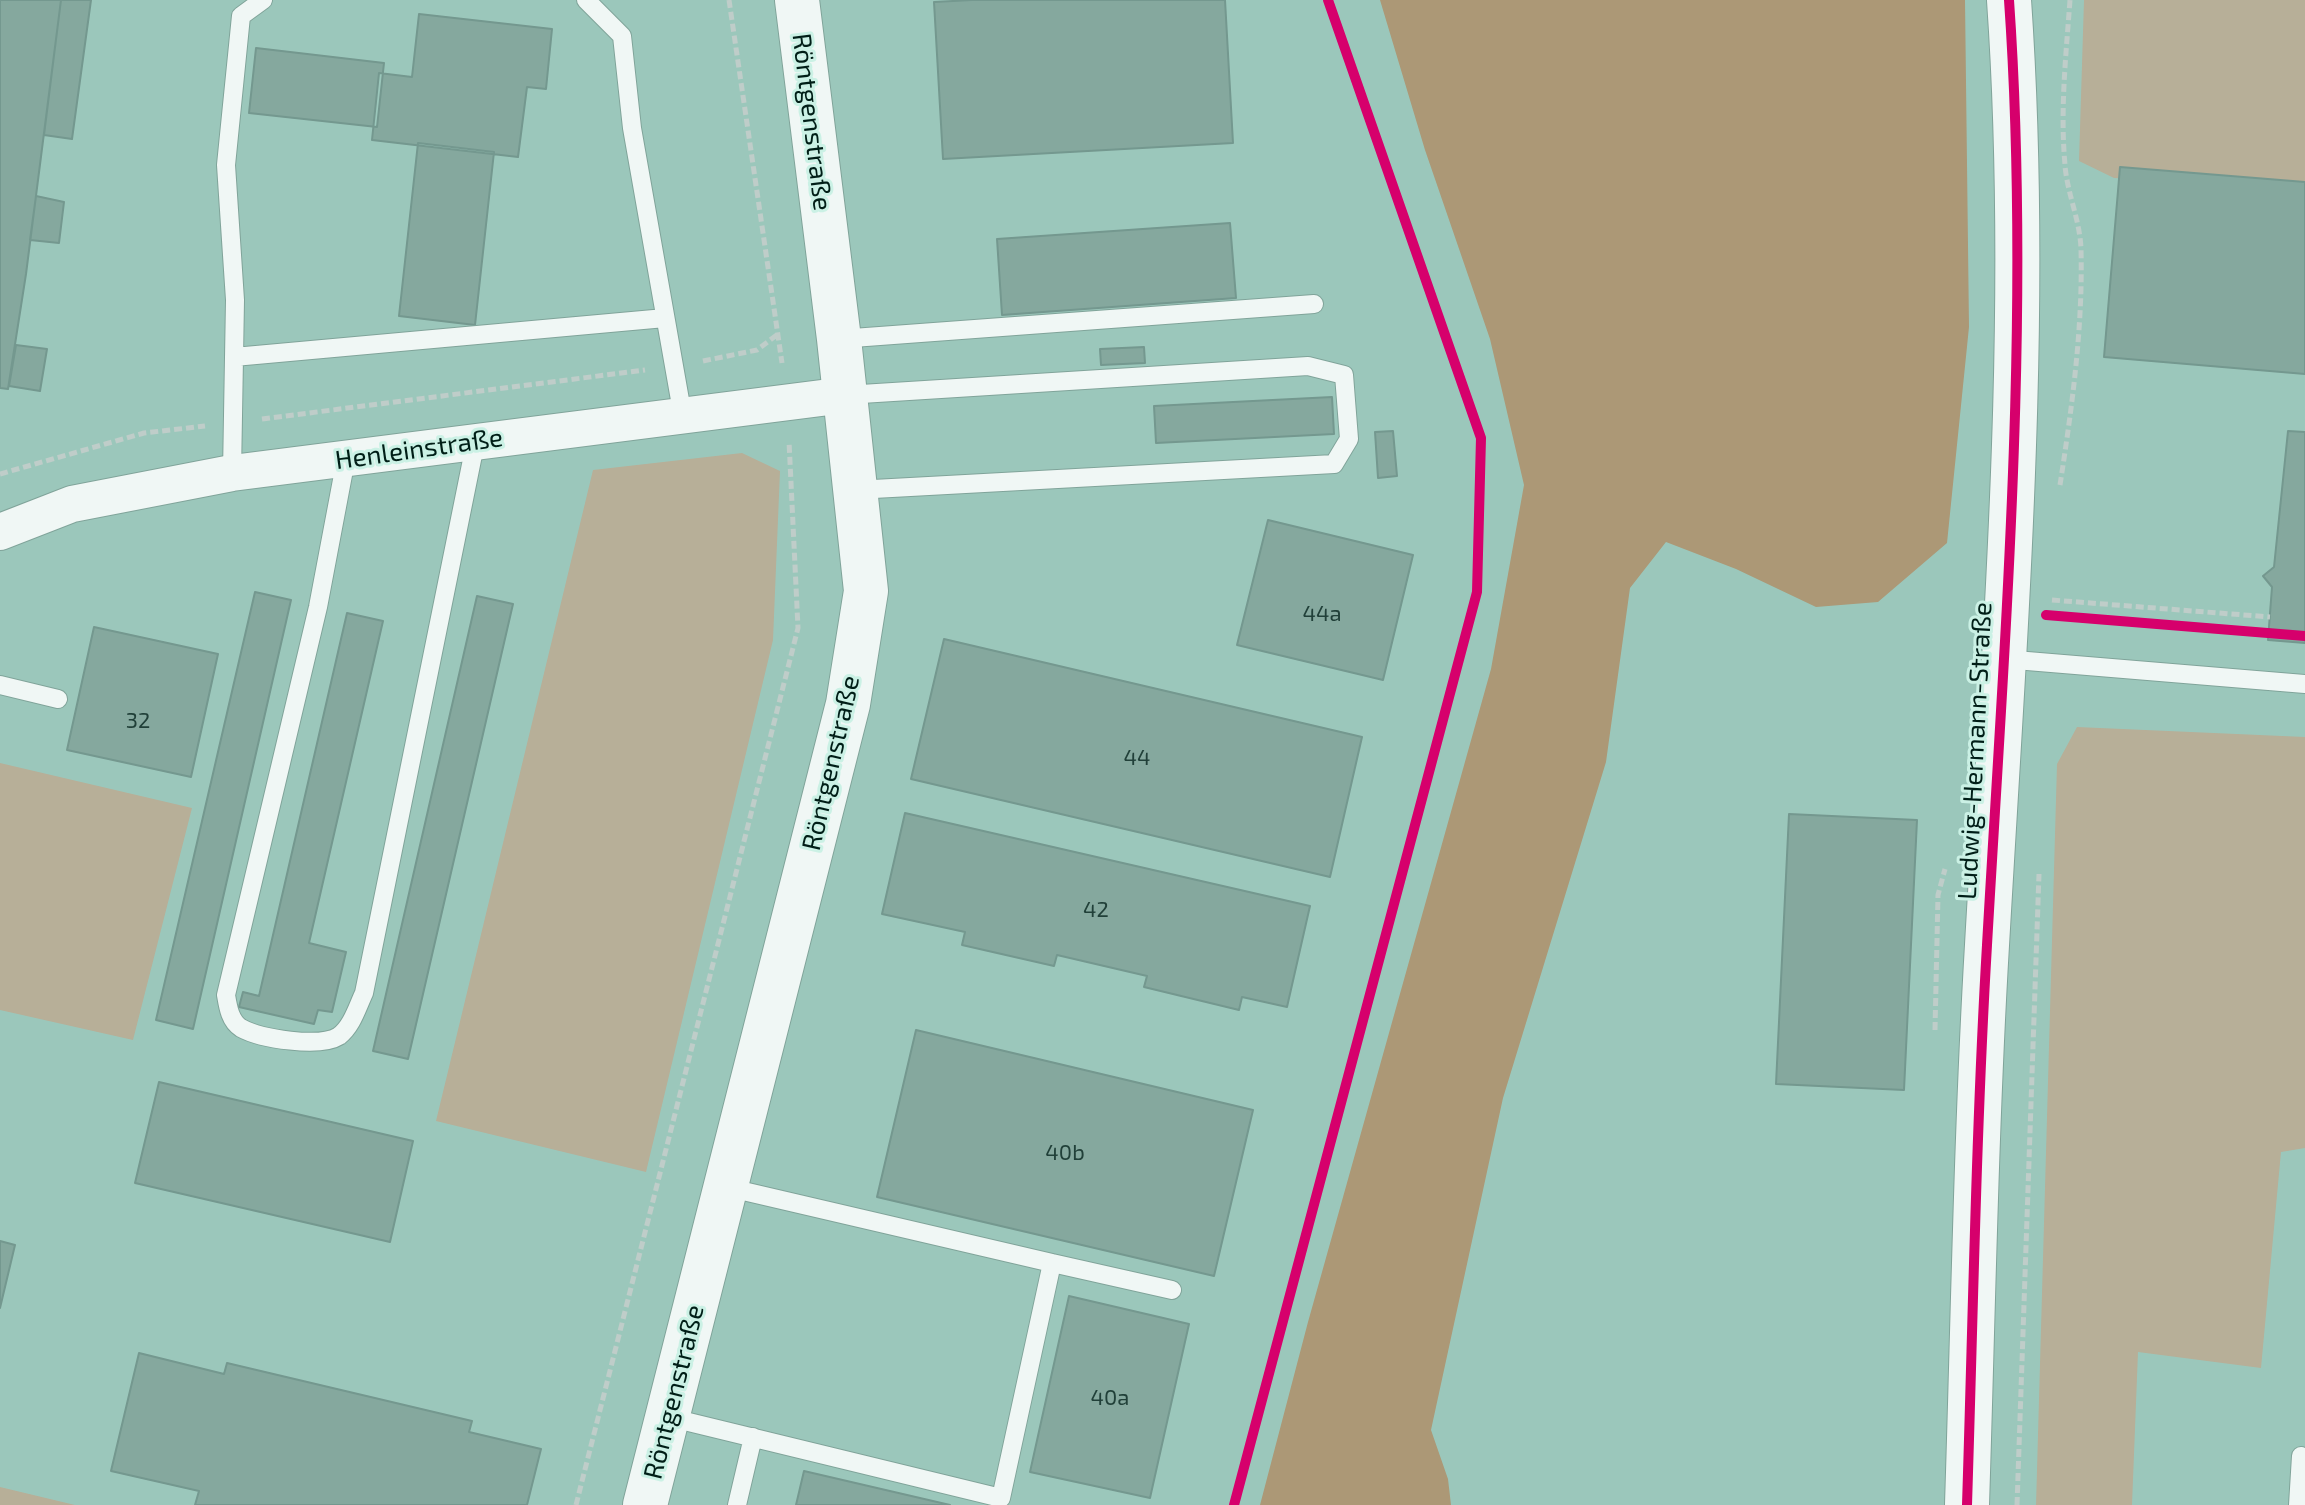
<!DOCTYPE html>
<meta charset="utf-8">
<style>
body{margin:0}
canvas{display:block;background:#9bc7bb}
</style>
<canvas width="2305" height="1505"></canvas>
<script>
const context = document.querySelector('canvas').getContext('2d');
context.lineJoin = 'round';
function fill(path, color) { context.fillStyle = color; context.fill(path, 'evenodd'); }
function trace(path, color, width, dash) { context.strokeStyle = color; context.lineWidth = width; context.lineCap = dash ? 'butt' : 'round'; context.setLineDash(dash || []); context.stroke(path); }
function label(font, color, halo, rows, align = 'center') {
  context.font = font + ' "Exo 2",sans-serif'; context.lineWidth = 6; context.setLineDash([]); context.textBaseline = 'middle'; context.strokeStyle = halo; context.fillStyle = color; for (const [text, x, y, turn = 0] of rows) {
    context.save(); context.translate(x, y); context.rotate((+turn || 0) * Math.PI / 180); context.textAlign = isNaN(turn) ? turn : align; if (halo) context.strokeText(text, 0, 0); context.fillText(text, 0, 0); context.restore();
  }
}
const green = new Path2D(`
 M2084 0H2305V187L2114 178 2079 161Z
 M742 453 780 471 773 640 646 1172 436 1121 593 470Z
 M2077 727 2305 737V1148L2281 1152 2261 1368 2138 1352 2132 1505H2036L2057 764Z
 M0 763 192 808 133 1040 0 1010Z
 M0 1487 75 1505H0Z`);
const forest = new Path2D(`
 M1380 0H1965L1969 327 1947 543 1878 602 1816 607 1736 569 1666 542 1630 588 1606 762 1503 1098 1431 1430 1448 1479 1451 1505H1260L1308 1322 1491 669 1524 485 1490 339 1425 150Z`);
const building = new Path2D(`
 M0 0H61L26 274 8 389 0 388Z
 M61 0H91L72 139 44 135Z
 M972 0H1225L1233 143 943 159 934 2Z
 M419 14 552 29 546 89 527 87 518 157 372 140 379 73 412 77Z
 M256 48 384 63 377 127 249 113Z
 M418 143 494 152 475 325 399 316Z
 M2120 167 2305 182V374L2104 357Z
 M36 196 64 202 59 243 30 240Z
 M1230 223 1236 298 1002 315 997 239Z
 M16 345 47 349 40 391 9 386Z
 M1144 347 1145 363 1101 365 1100 349Z
 M1332 397 1334 434 1156 443 1154 406Z
 M1393 431 1397 476 1378 478 1375 432Z
 M2288 431 2305 432V643L2268 640 2272 587 2263 576 2274 567Z
 M1268 520 1413 555 1383 680 1237 645Z
 M255 592 291 600 193 1029 156 1020Z
 M477 596 513 604 408 1059 373 1051Z
 M347 613 383 621 309 943 346 952 332 1012 318 1010 314 1024 239 1007 243 992 259 996Z
 M94 627 218 654 191 777 67 750Z
 M944 639 1362 737 1330 877 911 779Z
 M905 813 1310 906 1287 1007 1242 997 1239 1010 1144 987 1147 976 1057 955 1054 966 962 945 965 932 882 914Z
 M1789 814 1917 820 1904 1090 1776 1084Z
 M916 1030 1253 1110 1214 1276 877 1197Z
 M159 1082 413 1141 390 1242 135 1183Z
 M0 1241 15 1245 0 1308Z
 M1069 1296 1189 1324 1150 1498 1030 1472Z
 M139 1353 224 1374 227 1363 472 1421 469 1432 541 1449 527 1505H195L199 1491 111 1471Z
 M804 1471 950 1505H796Z`);
const path = new Path2D(`
 M729 0 782 363
 M703 361 757 350 778 334
 M262 419 645 370
 M0 474 144 433 205 426
 M2060 485C2072 407 2083 328 2081 249 2080 220 2067 193 2065 165 2060 110 2066 55 2070 0
 M2052 600 2270 617
 M1935 1030 1938 895 1945 869
 M576 1505 798 628 789 441
 M2017 1505 2039 874`);
const lane = new Path2D(`
 M586 0 622 36 632 128 683 417
 M839 339 1314 304
 M234 357 665 318
 M845 395 1308 366 1344 375 1349 439 1334 464 855 490
 M346 459 318 607 226 995C228 1007 230 1021 241 1028 261 1039 320 1048 339 1036 352 1026 357 1008 364 993L476 440
 M232 473 235 300 226 165 241 16 263 0
 M2003 659 2305 684
 M0 685 58 699
 M1052 1263 1172 1290
 M668 1417 1001 1498 1052 1263 726 1187
 M737 1505 753 1437
 M2298 1505 2301 1456`);
const street = new Path2D(`
 M0 532 72 504 232 473 845 395`);
const secondary = new Path2D(`
 M645 1505 848 704 866 591 839 339 797 0
 M1967 1505C1973 1319 1976 1131 1987 945 2005 631 2031 315 2009 0`);
const cycleway = new Path2D(`
 M2046 615 2305 636
 M1234 1505 1477 592 1481 438 1328 0
 M1967 1505C1973 1319 1976 1131 1987 945 2005 631 2031 315 2009 0`);
const numberNames = [
 ["44a",1322,614],
 ["32",138,721],
 ["44",1137,758],
 ["42",1096,910],
 ["40b",1065,1153],
 ["40a",1110,1398]
];
const streetNames = [
 ["Röntgenstraße",812,122,83],
 ["Henleinstraße",419,449,-8],
 ["Ludwig-Hermann-Straße",1975,751,-87],
 ["Röntgenstraße",831,763,-77],
 ["Röntgenstraße",674,1392,-76]
];
fill(green, '#b7af98');
fill(forest, '#ac9876');
fill(building, '#85a89e');
trace(building, '#74988f', 2);
trace(lane, '#80a49a', 20);
trace(street, '#80a49a', 38);
trace(secondary, '#80a49a', 46);
trace(path, '#bfcdc9', 5, [8, 4]);
trace(lane, '#f0f7f5', 18);
trace(street, '#f0f7f5', 36);
trace(secondary, '#f0f7f5', 44);
trace(cycleway, '#d6006c', 10);
label('22px', '#214039', null, numberNames);
label('26px', '#001e17', '#cbf1e5', streetNames);
</script>
